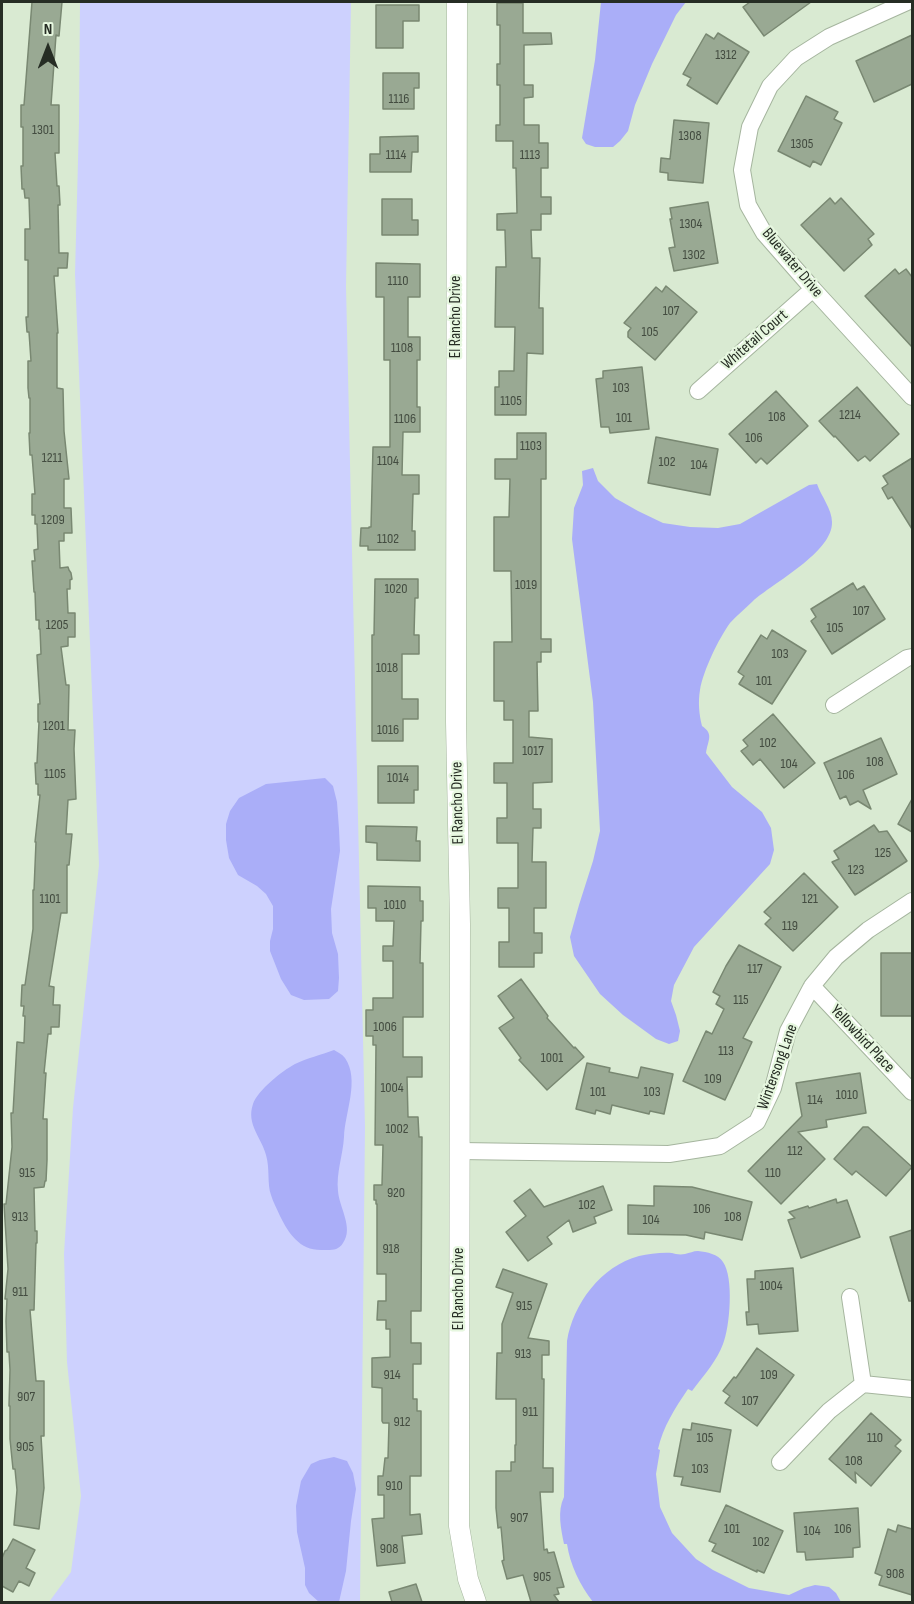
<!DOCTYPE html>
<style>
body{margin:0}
#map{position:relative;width:914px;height:1604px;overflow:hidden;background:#d9ead2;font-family:"Sofia Sans Condensed",sans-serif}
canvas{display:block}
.frame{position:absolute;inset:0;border:3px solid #262d24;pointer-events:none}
.north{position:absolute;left:18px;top:18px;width:60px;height:60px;-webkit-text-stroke:4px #e6f7df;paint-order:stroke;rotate:0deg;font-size:16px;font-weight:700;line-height:24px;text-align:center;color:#262d24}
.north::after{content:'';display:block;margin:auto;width:21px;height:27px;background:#262d24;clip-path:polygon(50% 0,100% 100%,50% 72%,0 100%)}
</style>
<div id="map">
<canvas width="914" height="1604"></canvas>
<div class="frame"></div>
<div class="north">N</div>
</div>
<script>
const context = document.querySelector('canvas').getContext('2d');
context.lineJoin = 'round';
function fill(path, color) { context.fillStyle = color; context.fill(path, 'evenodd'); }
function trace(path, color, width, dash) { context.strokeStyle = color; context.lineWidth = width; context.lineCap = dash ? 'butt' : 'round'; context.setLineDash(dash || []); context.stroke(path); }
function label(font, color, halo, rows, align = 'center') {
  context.font = font + ' "Sofia Sans Condensed",sans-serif'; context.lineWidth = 4.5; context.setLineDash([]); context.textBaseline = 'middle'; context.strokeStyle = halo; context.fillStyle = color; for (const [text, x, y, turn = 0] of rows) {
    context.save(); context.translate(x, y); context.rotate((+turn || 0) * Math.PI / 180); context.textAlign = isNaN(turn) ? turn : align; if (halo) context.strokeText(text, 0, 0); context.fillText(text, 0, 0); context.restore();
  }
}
const green = new Path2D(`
 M80 2H351L346 286 365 1127 360 1602H49L71 1572 81 1496 67 1362 64 1254 73 1108 99 865 75 274 79 123Z`);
const water = new Path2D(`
 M601 2H686L676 15 652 64 635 105 628 131 620 141 613 147H595L586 144 582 138 595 60Z
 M593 468 598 481 615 498 638 511 663 523 690 527 718 528 740 524 809 485 817 484C821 496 832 509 832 522 833 552 773 583 753 601 746 608 737 615 730 623 719 638 703 671 700 690 698 702 699 714 702 726 714 734 708 740 706 753L732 787 762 812 771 828 774 850 770 864 694 947 674 985 671 1001 676 1015 680 1031 678 1041 669 1044 656 1039 623 1015 600 994 574 956 570 937 579 905 593 861 600 831 593 702 572 539 574 508 583 485 582 471Z
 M325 778 333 786 337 802 339 829 340 851 331 909 332 933 338 954 339 978 338 991 329 999 304 1000 291 995 281 979 270 951V941L273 929V906L266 894 257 886 238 875 229 858 226 840V824L230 811 239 798 266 784Z
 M334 1050C337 1052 342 1054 345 1058 360 1080 345 1112 344 1137 343 1155 336 1173 338 1191 339 1207 354 1228 343 1243 338 1251 331 1250 323 1250 300 1251 289 1234 280 1216 277 1209 273 1202 271 1195 267 1184 270 1168 266 1155 261 1137 246 1124 253 1104 258 1090 282 1071 295 1064 307 1058 321 1055 334 1050Z
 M698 1251C707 1252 718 1254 723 1262 734 1277 730 1327 723 1344 717 1360 705 1374 695 1387L692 1391 688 1389C675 1408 663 1427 658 1449L660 1450 656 1474 660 1507 672 1533 696 1559 713 1570 749 1588 789 1595 804 1588 815 1585 823 1586 829 1587 836 1593 841 1602H593C580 1585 570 1565 567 1544H564C561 1529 557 1511 564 1497L567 1341C573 1304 601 1266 639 1256 649 1254 662 1252 672 1253 675 1254 680 1255 685 1254 690 1253 693 1251 698 1251Z
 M334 1457 347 1461 353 1473 356 1489 351 1521 346 1571 339 1602H319L309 1593 305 1585V1568L297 1532 296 1506 301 1481 311 1464 320 1460Z`);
const building = new Path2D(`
 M32 2H62L59 36 56 35 51 105H59V153H55L57 186H59L60 205H58L59 253H68L67 268H58V276H54L58 333H57V388L63 389 64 431 69 479H64V508H71L72 533H64V541H59L60 568 68 567 69 570 71 573 72 579 70 580V589H67L68 613H75V637H68V646L61 647 66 685H69L68 730H75L74 749 76 799 68 800 66 834H72L69 865H67V913H61L49 986 54 987 53 1005H60L59 1027H51V1034H48L44 1073H46L43 1119H47V1160L46 1181H45L44 1187 34 1188 35 1231H37V1243H36L34 1310H30L36 1381H44V1436H41L44 1488 39 1529 14 1525 17 1490 15 1469H13L10 1439V1406H9L10 1370 9 1352H7L6 1321 7 1299H5L8 1269 4 1204H6L12 1147 11 1113H13L17 1042 24 1043 25 1016H23L24 1006H21L22 985H25L33 929V890H34L36 842H35L40 795H38V784H36L35 763H37L39 722H38V704H40L37 655 41 654 40 629H39V620H36L35 592H34L32 561H35L34 550 38 549 37 524H35V515H32V494H35L32 455H30L29 433H30V398H29L28 388V361H31L29 332H27L26 317H28V260H25V229H30L29 198H25L24 189H22L21 166H23V127H21V105H24Z
 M750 2H811L764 36 743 7Z
 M497 3H523V33H551L552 44 524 45V85H533V97L524 98V125H539V143H548V168H541V197H551V214H541V230H531L532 258H540L539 308H543V354L527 353 526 415H495V387H499V371H514L515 327H495L496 267H506L505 230H497V214L517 213 516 168H513V141H496V125H500V85H497V64H500V25H497Z
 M376 5H419V21H403V48H376Z
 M718 33 749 52 717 104 687 85 691 78 683 74 706 34 714 39Z
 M912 35V84L874 102 856 61Z
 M383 73H419V88H414V109H383Z
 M806 96 838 112 834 119 842 123 821 165 813 161 810 167 778 151Z
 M674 120 709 123 703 183 668 180V173L660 172 661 158 670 159Z
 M418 136V152H412L411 172H370V154H380V137Z
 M830 198 835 204 841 198 874 234 868 239 872 245 844 271 801 225Z
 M382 199H412V220H418V235H382Z
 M708 202 718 263 674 271 669 248 675 247 670 219H672L670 208Z
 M376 263 420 264V297H408V337H420V360H417V407H420V432H403L402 475H419V494H413L412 531H415V550H368V546H360L361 528H369V527H371L373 447H390V360H384V297H376Z
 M895 269 899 274 906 269 912 277V347L865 296Z
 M666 286 697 312 655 360 628 337V332L631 328 624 323 656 287 662 292Z
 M642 367 649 429 610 433 609 427H601L596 379 603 378V371Z
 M857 387 899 434 870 461 865 456 858 461 835 436 834 437 819 421Z
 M776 391 808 426 767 464 761 458 756 463 729 434Z
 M517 433H546V479H541V639H551V652H541V662H537L538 711H529V737L552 739V782L533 783V809H541V828H533L532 862H546V908H534V933H542V953H534V967H499V942H509V908H498V888H518V843H497V818H507V783H494V763H513V720H504V701H494V642H512L511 571H494V517H509L510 479H495V459H517Z
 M656 437 718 449 710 495 648 483Z
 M912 458V529L892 497 888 499 882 488 888 484 883 476Z
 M375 579H418V598H415L414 635H419V654H402V699H418V719H403V741H372V635H374Z
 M853 583 857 590 864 586 885 619 832 654 811 621 816 617 811 609Z
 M772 630 806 651 772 704 739 684 744 676 738 672 761 635 767 639Z
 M773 714 815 763 784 788 760 759 753 765 741 751 748 746 743 740Z
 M881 738 897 774 863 790 871 809 858 801 850 805 846 796 840 799 824 763Z
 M378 766H418V790H414V803H378Z
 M912 799V832L898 824Z
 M874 825 879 832 887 831 907 861 855 895 832 862 839 859 834 851Z
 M366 826 417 827 416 841H420V861L377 860V843L366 842Z
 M804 873 838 907 793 951 765 924 771 918 764 912Z
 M368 886 420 887V901H423V921H421L420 963H423V1017H403V1057H422V1077H407L408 1117H418L419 1137H422L421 1311H411V1343H421V1364H413V1399H417V1411H421V1476H410V1515L420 1514 422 1534 402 1536 405 1563 377 1566 372 1519 384 1518V1495H378V1476H383L385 1458H388L389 1423H383L382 1421V1388L372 1387V1358L390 1357V1329H386V1320H377L378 1301H386V1274H377V1204H376V1200H374V1185H382L383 1145H375L376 1045H373V1036H366V1010H373V998H393V961H383V946H393L394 921H376V908H368Z
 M739 945 781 967 743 1038 752 1042 725 1100 683 1081 706 1031 712 1034 724 1009 716 1004 720 996 713 992 726 966Z
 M881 953H912V1016H881Z
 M521 979 548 1016 547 1018 574 1048 575 1047 584 1057 547 1090 519 1060 521 1058 499 1028 514 1018 498 996Z
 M587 1063 610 1068 609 1072 638 1078 641 1067 673 1074 664 1114 650 1111 649 1114 612 1105 610 1114 596 1110 595 1114 576 1109Z
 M860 1073 866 1113 826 1120 827 1127 798 1132 825 1159 781 1204 748 1171 802 1116 796 1083Z
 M863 1127H868L912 1167 886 1196 856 1171 852 1175 834 1159Z
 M603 1186 612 1210 594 1217 596 1223 573 1232 569 1220 547 1237 552 1244 528 1261 506 1232 526 1216 514 1201 530 1189 544 1207Z
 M654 1186 692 1187 752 1202 742 1240 705 1232 704 1239 686 1235 628 1234V1205L654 1206Z
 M836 1199 837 1203 847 1200 860 1237 801 1258 788 1220 795 1218 789 1212 808 1206 809 1208Z
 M912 1230V1301H909L890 1237Z
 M793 1268 798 1331 759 1334 758 1324 747 1325 746 1312H749L747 1279H755V1271Z
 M503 1269 547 1284 528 1338 549 1341V1355H542V1379H544L543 1468H553V1492H540L544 1550 547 1549 548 1553 554 1552 564 1587 557 1588 559 1594 554 1595 559 1602H531L523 1575 507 1579 502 1561 504 1560 501 1527 498 1528 496 1508V1471H511V1462H515V1445H516V1399H496L497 1353H502V1324L513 1293 496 1287Z
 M757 1348 794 1375 757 1426 725 1403 730 1396 723 1391 734 1377 736 1378Z
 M871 1413 901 1440 895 1446 901 1451 871 1486 855 1472 856 1483 829 1459Z
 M692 1423 731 1430 720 1492 681 1485 683 1477 674 1476 683 1429 691 1430Z
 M726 1505 783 1531 764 1573 757 1570V1572L712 1551 716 1544 709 1541Z
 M858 1508 860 1547 853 1548V1557L806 1560 805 1552H797L794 1513Z
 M898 1525 912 1529V1595L879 1585 882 1576 875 1573 888 1529 896 1532Z
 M13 1539 35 1550 26 1568 35 1573 29 1586 19 1581 13 1592 2 1586V1558L5 1551 7 1550Z
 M416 1584 422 1602H392L389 1592Z`);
const minor = new Path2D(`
 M907 2 829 37 796 58 770 86 750 127 742 170 748 205 764 233 813 289 912 397
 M698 391 813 289
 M834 705 907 658 912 657
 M812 986 912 1092
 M460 1151 669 1154 720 1146 757 1122 773 1088 788 1031 812 986 836 957 868 930 912 901
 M850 1297 863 1384
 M780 1462 829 1411 863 1384 912 1389`);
const tertiary = new Path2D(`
 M457 2 456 722 460 924 459 1526 468 1579 476 1602`);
const numberNames = [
 ["1312",726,55],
 ["1116",399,99],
 ["1301",43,130],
 ["1308",690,136],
 ["1305",802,144],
 ["1114",396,155],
 ["1113",530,155],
 ["1304",691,224],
 ["1302",694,255],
 ["1110",398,281],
 ["107",671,311],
 ["105",650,332],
 ["1108",402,348],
 ["103",621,388],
 ["1105",511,401],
 ["1214",850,415],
 ["108",777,417],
 ["101",624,418],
 ["1106",405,419],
 ["106",754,438],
 ["1103",531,446],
 ["1211",52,458],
 ["1104",388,461],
 ["102",667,462],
 ["104",699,465],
 ["1209",53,520],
 ["1102",388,539],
 ["1019",526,585],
 ["1020",396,589],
 ["107",861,611],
 ["1205",57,625],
 ["105",835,628],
 ["103",780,654],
 ["1018",387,668],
 ["101",764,681],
 ["1201",54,726],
 ["1016",388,730],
 ["102",768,743],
 ["1017",533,751],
 ["108",875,762],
 ["104",789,764],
 ["1105",55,774],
 ["106",846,775],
 ["1014",398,778],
 ["125",883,853],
 ["123",856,870],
 ["1101",50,899],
 ["121",810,899],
 ["1010",395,905],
 ["119",790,926],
 ["117",755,969],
 ["115",741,1000],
 ["1006",385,1027],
 ["113",726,1051],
 ["1001",552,1058],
 ["109",713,1079],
 ["1004",392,1088],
 ["101",598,1092],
 ["103",652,1092],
 ["1010",847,1095],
 ["114",815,1100],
 ["1002",397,1129],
 ["112",795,1151],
 ["915",27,1173],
 ["110",773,1173],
 ["920",396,1193],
 ["102",587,1205],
 ["106",702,1209],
 ["913",20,1217],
 ["108",733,1217],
 ["104",651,1220],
 ["918",391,1249],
 ["1004",771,1286],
 ["911",20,1292],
 ["915",524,1306],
 ["913",523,1354],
 ["914",392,1375],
 ["109",769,1375],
 ["907",26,1397],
 ["107",750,1401],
 ["911",530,1412],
 ["912",402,1422],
 ["105",705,1438],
 ["110",875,1438],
 ["905",25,1447],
 ["108",854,1461],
 ["103",700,1469],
 ["910",394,1486],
 ["907",519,1518],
 ["101",732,1529],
 ["106",843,1529],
 ["104",812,1531],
 ["102",761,1542],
 ["908",389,1549],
 ["908",895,1574],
 ["905",542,1577]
];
const streetNames = [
 ["Bluewater Drive",792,263,50],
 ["El Rancho Drive",456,317,-90],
 ["Whitetail Court",755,340,-41],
 ["El Rancho Drive",458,803,-91],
 ["Yellowbird Place",862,1039,47],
 ["Wintersong Lane",778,1067,-70],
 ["El Rancho Drive",459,1289,-90]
];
fill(green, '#cdd1fe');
fill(water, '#aaaef8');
fill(building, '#99a993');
trace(building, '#798872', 1.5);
trace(minor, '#a5b59e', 18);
trace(tertiary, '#a5b59e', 21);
trace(minor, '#fff', 16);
trace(tertiary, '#fff', 20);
label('14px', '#434c40', null, numberNames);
label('16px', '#262d24', '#e6f7df', streetNames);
</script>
